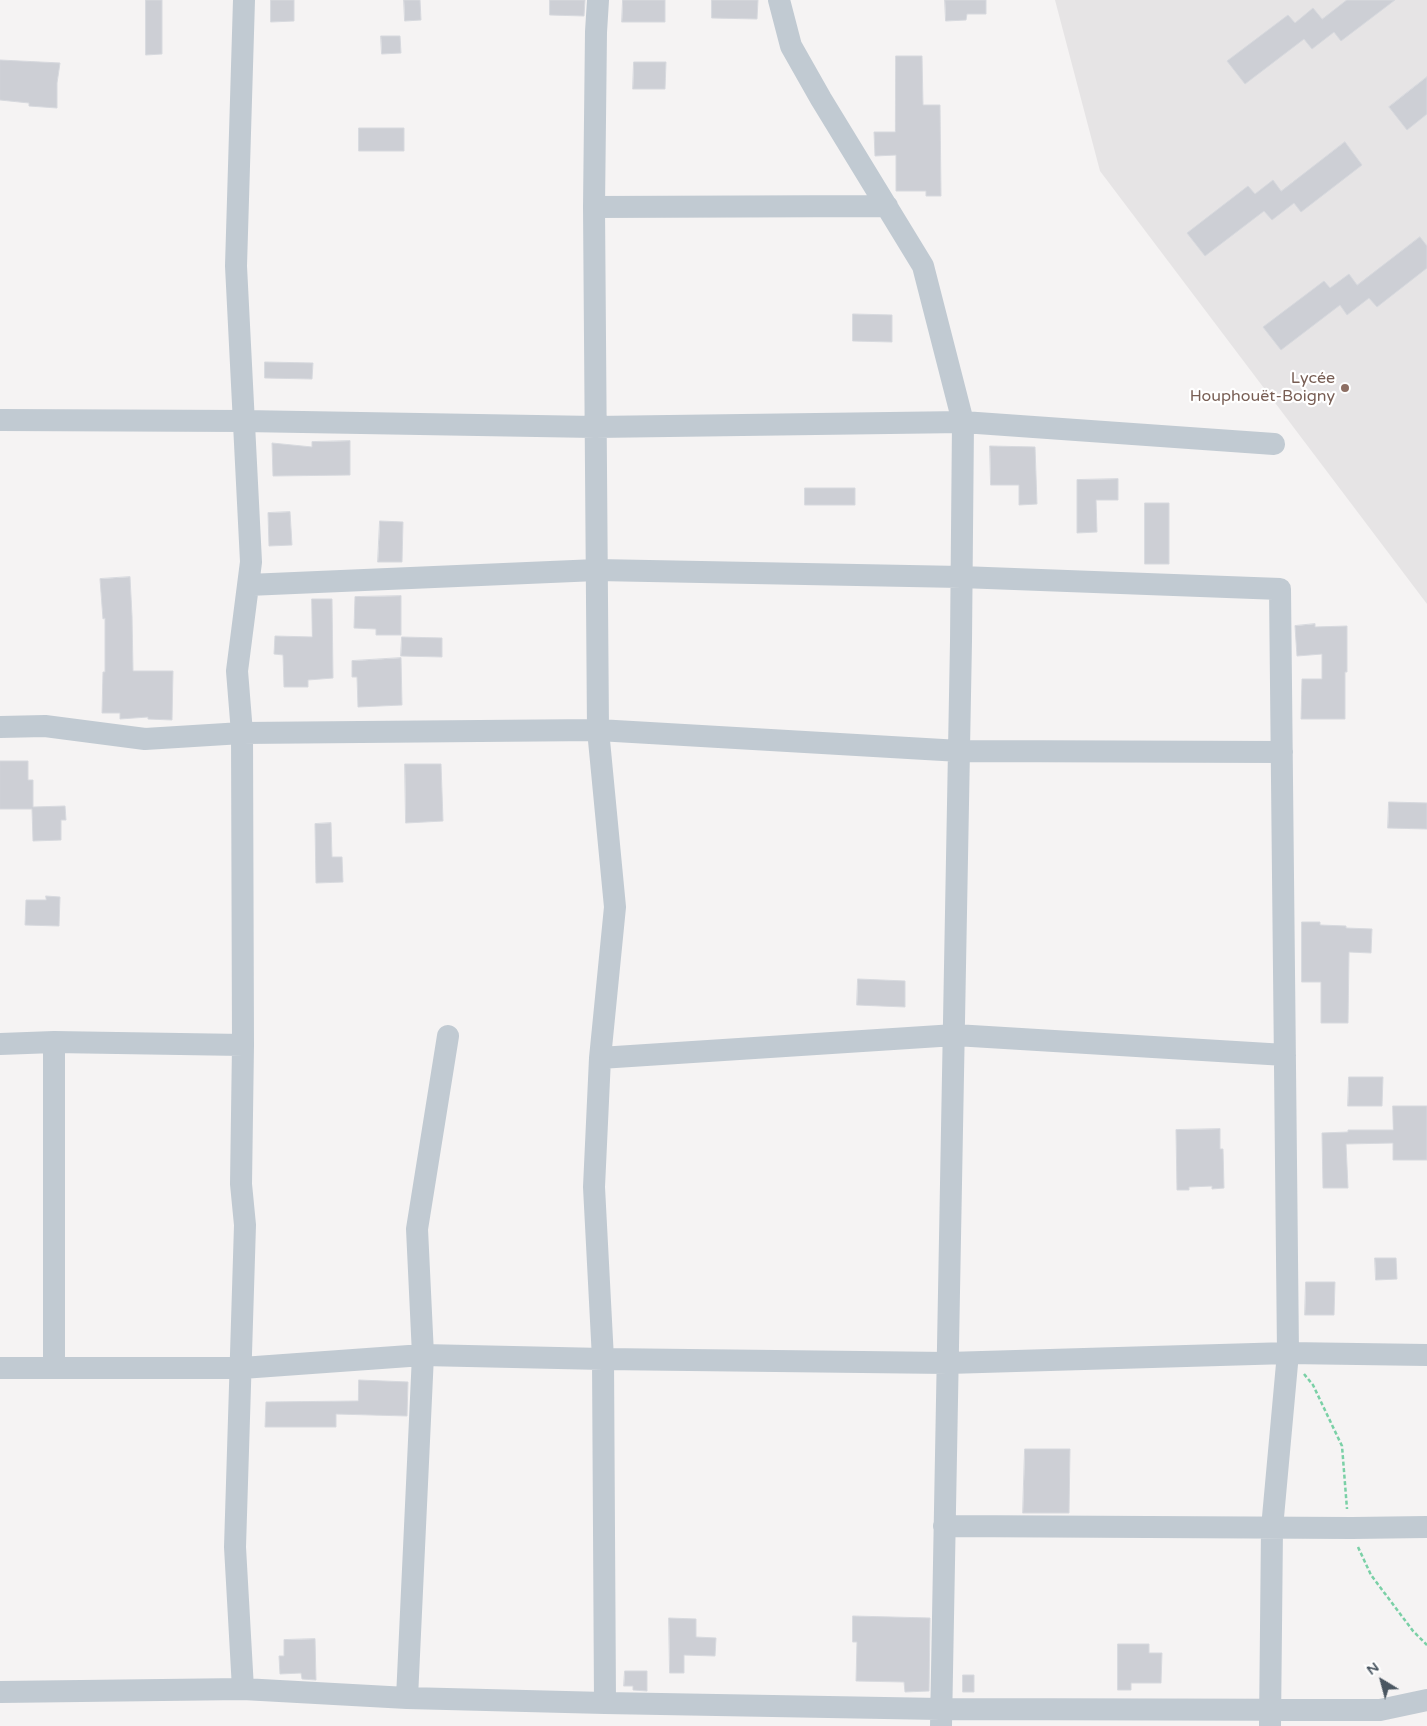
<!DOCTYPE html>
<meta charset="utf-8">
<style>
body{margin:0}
#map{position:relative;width:1427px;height:1726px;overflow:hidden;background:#f5f3f3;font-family:"Varela Round",sans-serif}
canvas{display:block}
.north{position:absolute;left:1357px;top:1656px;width:50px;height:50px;-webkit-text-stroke:4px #fff;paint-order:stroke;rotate:323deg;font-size:14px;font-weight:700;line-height:20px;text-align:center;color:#4a5661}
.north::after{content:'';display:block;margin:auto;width:18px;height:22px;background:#4a5661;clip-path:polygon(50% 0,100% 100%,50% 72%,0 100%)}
</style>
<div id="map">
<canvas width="1427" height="1726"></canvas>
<div class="north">N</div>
</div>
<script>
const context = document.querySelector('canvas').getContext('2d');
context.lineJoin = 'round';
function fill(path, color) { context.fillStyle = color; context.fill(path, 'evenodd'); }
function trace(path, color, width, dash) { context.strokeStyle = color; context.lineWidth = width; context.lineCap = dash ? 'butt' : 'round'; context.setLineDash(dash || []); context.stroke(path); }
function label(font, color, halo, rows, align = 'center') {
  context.font = font + ' "Varela Round",sans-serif'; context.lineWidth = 4.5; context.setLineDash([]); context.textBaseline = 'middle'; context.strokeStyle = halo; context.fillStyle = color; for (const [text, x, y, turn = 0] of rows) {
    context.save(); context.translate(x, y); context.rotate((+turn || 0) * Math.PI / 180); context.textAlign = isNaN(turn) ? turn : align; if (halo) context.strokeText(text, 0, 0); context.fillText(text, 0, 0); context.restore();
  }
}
const education = new Path2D(`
 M1055 0H1427V604L1100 171Z`);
const building = new Path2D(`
 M146 0H162V54L146 55Z
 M271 0H294V21L271 22Z
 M404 0H420L421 20 405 21Z
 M550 0H585L584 16 550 15Z
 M623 0H665V22H622Z
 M712 0H758L757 19 712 18Z
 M945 0H986V14H967L966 20 946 21Z
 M1347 0H1395L1341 41 1334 32 1312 49 1304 39 1245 84 1227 61 1288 15 1295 23 1313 8 1322 19Z
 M381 36H400L401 53 382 54Z
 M896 56H922L923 105H940L941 196H926V191H896V155L875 156 874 132H895Z
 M0 60 60 63 57 83V108L29 106V103L0 100Z
 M634 62H666L665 89H633Z
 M1427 77V114L1407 130 1389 107Z
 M359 128H404V151H359Z
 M1345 142 1362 165 1301 212 1294 203 1272 220 1264 211 1205 256 1187 233 1248 186 1255 194 1273 180 1281 191Z
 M1420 237 1427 246V268L1377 307 1369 298 1347 315 1340 305 1281 350 1263 327 1324 281 1330 288 1349 274 1357 285Z
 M853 314 892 315V342L853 341Z
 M265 362 313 363 312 379 265 378Z
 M350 441V475L273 476 272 443 312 447V442Z
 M990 446 1035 447 1037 504 1019 505V485H991Z
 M1118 479V500H1096L1097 532 1077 533V480Z
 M805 488H855V505H805Z
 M1145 503H1169V564H1145Z
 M290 512 292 545 269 546 268 513Z
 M380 521 403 522 402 562H378Z
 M130 577 132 616 133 671H173L172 720 148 719V717L120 719V713H102L103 672H105V618L103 619 100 579Z
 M401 596V635H376V629L354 628 355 597Z
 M312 599H332L333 678 308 680V687H284L283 655 274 654 275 636 312 637Z
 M1315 624V627L1347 626V672H1345V719H1301L1302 679H1322V654L1297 656 1295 626Z
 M402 637 442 638V657L401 656Z
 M401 658 402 705 358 707 357 677H352V661Z
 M0 761H28V780H33V807L65 806 66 820H61V840L33 841 32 809H0Z
 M405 764H441L443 821 406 823Z
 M1389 802 1427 803V829L1388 828Z
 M331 823 332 857H342L343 882 316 883 315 824Z
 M46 896 60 897 59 926 25 925 26 900H46Z
 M1302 922H1320V925L1346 926V928L1372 929 1371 953 1349 952 1348 1023H1321V982H1302Z
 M858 979 905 981V1007L857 1005Z
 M1349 1077H1383L1382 1106H1348Z
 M1393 1106H1427V1160H1393V1143L1346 1144 1348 1188H1323L1322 1133 1348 1132V1130H1393Z
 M1220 1129V1149H1223L1224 1188 1212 1189V1186L1189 1187V1190H1177L1176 1130Z
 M1375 1258H1396L1397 1279 1376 1280Z
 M1306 1282H1335L1334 1315H1305Z
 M359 1380 408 1382 407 1416 336 1414V1427H265L266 1402 358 1401Z
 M1025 1449H1070L1069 1513H1023Z
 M853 1616 930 1618 929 1691 905 1692 904 1682 856 1681 857 1642H853Z
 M669 1618 696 1619V1637L716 1638 715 1656 684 1655V1673H670Z
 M315 1639 316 1680 302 1679 301 1673 280 1674 279 1656H284V1640Z
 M1118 1644H1149V1653H1162L1161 1683H1131V1690H1118Z
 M625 1671H647V1691L633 1690V1686H624Z
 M963 1675H974V1692H963Z`);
const path = new Path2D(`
 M1304 1374 1313 1385 1342 1446 1347 1509
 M1358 1547 1371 1575 1413 1631 1427 1645`);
const minor = new Path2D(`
 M598 0 596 32 594 207 598 730 615 907 600 1058 594 1187 603 1359 605 1703
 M779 0 791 46 821 99 923 266 963 422 961 641 941 1726
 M594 207 887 206
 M0 420 244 421 595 427 963 422 1274 444
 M248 585 597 570 961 577 1280 589 1288 1353 1272 1528 1270 1726
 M0 727 45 726 145 739 242 733 598 730 960 751 1282 752
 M0 1044 54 1042 243 1045
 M600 1058 955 1035 1285 1055
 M54 1367V1042
 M0 1368H242L423 1355 603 1359 948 1363 1288 1353 1427 1355
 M944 1526 1352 1528 1427 1527
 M243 1689 235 1547 245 1225 241 1184 243 1045 242 733 237 671 251 562 236 266 244 0
 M0 1692 243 1689 407 1698 605 1703 940 1709 1380 1710 1427 1700
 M407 1698 423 1355 417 1229 448 1036`);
const markers = [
 [1345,388,5,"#8d6e63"]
];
const educationNames = [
 ["Lycée",1335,379],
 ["Houphouët-Boigny",1335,397]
];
fill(education, '#e6e4e5');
fill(building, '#cdcfd5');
trace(building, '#d7d9de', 1);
trace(path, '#7ad0a6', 2.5, [4, 2.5]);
trace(minor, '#c1cad2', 22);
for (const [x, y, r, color] of markers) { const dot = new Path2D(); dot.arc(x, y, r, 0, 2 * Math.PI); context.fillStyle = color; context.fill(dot); trace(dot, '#fff', 2); }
label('16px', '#785e54', '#fff', educationNames, 'right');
</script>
